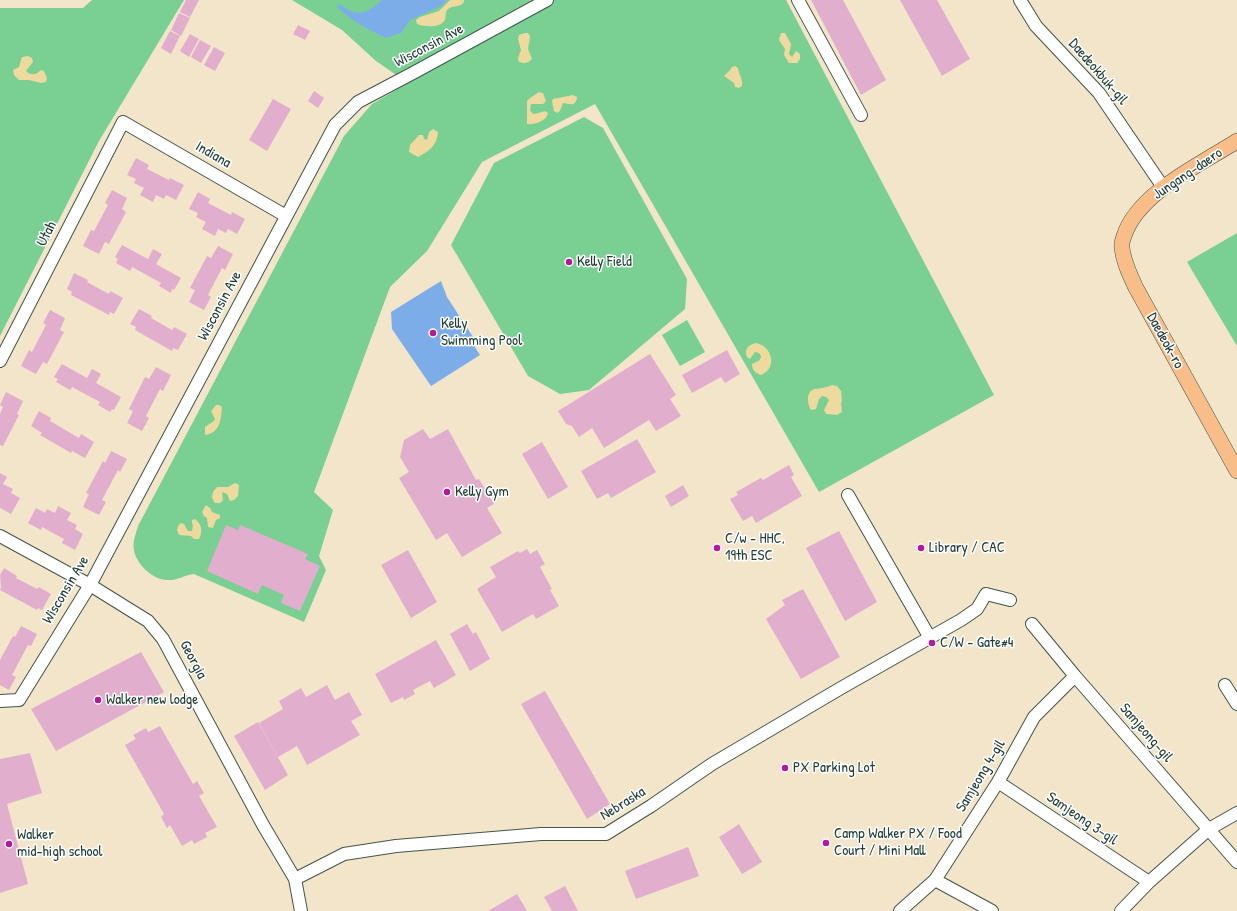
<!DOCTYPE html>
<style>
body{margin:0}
canvas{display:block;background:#f3e5ca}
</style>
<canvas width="1237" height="911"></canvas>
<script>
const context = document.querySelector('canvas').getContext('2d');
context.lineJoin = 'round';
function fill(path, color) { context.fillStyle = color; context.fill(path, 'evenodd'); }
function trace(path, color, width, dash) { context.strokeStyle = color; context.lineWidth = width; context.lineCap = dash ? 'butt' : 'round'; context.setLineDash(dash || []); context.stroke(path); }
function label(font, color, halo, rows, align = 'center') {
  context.font = font + ' "Patrick Hand",sans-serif'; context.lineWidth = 3; context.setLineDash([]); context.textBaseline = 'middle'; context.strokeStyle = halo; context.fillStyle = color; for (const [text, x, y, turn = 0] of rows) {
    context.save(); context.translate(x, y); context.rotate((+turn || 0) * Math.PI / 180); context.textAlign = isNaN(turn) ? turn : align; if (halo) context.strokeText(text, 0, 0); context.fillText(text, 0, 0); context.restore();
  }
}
const green = new Path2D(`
 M92 0H184L99 141 0 336V8H83Z
 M292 0H786L994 395 819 492 595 104 482 162 427 251 390 287 314 492 333 510 319 556 326 570 304 622 194 574C185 575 176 581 167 580 153 580 136 564 134 550 132 542 136 534 138 526L344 136 372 104 408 83 376 61 342 30Z
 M584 117 603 128 687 279 685 309 589 390 560 394 528 376 451 245 494 163Z
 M1237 233V346L1187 262Z
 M687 320 705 352 680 366 662 335Z`);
const sand = new Path2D(`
 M450 0H464V2C460 8 453 5 448 9 444 13 447 18 444 21 440 28 424 27 417 24L416 20 420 17 439 11Z
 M525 33H528L530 37 528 49 532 59C528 63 525 64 519 62L518 58 521 50 518 39 519 35Z
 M781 33H785L791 44 789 54 792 57 796 51 800 54V59L797 63H789L784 55 785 49 779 40Z
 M28 56 32 58 33 62 26 71C31 76 36 75 41 70L44 71 47 78 46 82 41 83 29 80H19L14 75 13 70 19 67 22 57Z
 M735 66 738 68C739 75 743 79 742 86L739 88 735 87 734 83 724 76 730 70 732 67Z
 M539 92 543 93 546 101 543 104H531L530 110 532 113 535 114 545 111 548 113C547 121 534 125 527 124V101L530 98Z
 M573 95 577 97C576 107 570 104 563 103L560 111 557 113 554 111 552 101 553 99Z
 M433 129 438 132C437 146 429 151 418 157L409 152 410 145 419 135H423L424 139 427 140 429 132Z
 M756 343C772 346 778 368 761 375 755 373 752 370 752 364L760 360 761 356 759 353 755 352 750 359 747 357C744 349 748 345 756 343Z
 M832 385 837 386 841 391 842 401 841 403 842 412 837 415 826 414 824 410 829 400 826 397 822 396 819 399 816 409 811 410C807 403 806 391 815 389 821 388 826 388 832 385Z
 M216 405H219L222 407C221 420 220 433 205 435V427L214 421 215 419 211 411Z
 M235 483 239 485 238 496 234 500 230 501 227 494 222 492 223 500 220 503H215L212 498 213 492 217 487H228Z
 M206 505 210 508 212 512 220 515V518L216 520 213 528 208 527 207 518 204 516 202 512Z
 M195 519C202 525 203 531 199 539H194L191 536 179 535 177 530 178 526 181 523 184 524 188 531H192L193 526 192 523V520Z`);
const water = new Path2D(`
 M381 0H447L441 6 410 20 401 33 386 38C366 28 353 22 337 7L339 4C343 6 348 11 353 12 363 15 375 8 381 0Z
 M441 281 447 297 473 337 471 341 480 355 431 386 420 370 392 329 391 312Z`);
const building = new Path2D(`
 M186 0H199L190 17 180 12Z
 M811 0H843L886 80 861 95Z
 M900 0H937L970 59 942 76Z
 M179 13 190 18 181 36 171 30Z
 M298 25 310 31 305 40 293 34Z
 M170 31 180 36 171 54 161 48Z
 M190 34 199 39 189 57 180 51Z
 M200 40 211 46 201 63 191 57Z
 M214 47 225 53 215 71 204 65Z
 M314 91 324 98 318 108 308 101Z
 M273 99 291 109 267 151 249 140Z
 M136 158 149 165 147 169 169 180 170 178 184 185 176 200 166 195 164 199 156 195 153 202 140 195 144 188 134 183 136 179 127 175Z
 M112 190 127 198 122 209 126 212 109 244 105 242 99 254 83 246 91 230 94 231 108 205 105 203Z
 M198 192 210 199 208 203 231 215 232 212 245 219 237 234 228 229 226 233 218 229 215 236 202 229 206 222 196 217 198 213 189 209Z
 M122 245 148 259 153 249 162 254 156 264 181 278 174 290 172 289 171 293 159 286 161 283 132 267 130 271 116 263 118 259 115 257Z
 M218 246 233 254 225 270 222 268 208 295 211 297 204 310 189 302 195 290 190 288 207 256 211 258Z
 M74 273 88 280 87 282 109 294 110 291 123 298 114 314 110 312 109 315 71 295 72 292 67 289Z
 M139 309 152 316 151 318 172 330 174 327 187 334 178 350 173 348 172 351 135 330 136 327 130 324Z
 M50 310 65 318 60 330 64 332 47 364 43 362 36 374 21 366 29 350 32 352 46 325 43 323Z
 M727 350 740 374 725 383 721 377 692 393 682 375Z
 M650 354 676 395 670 399 681 416 656 431 649 420 604 448 592 428 579 437 572 426 566 424 558 411Z
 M62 364 87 378 92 369 101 374 96 383 121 397 114 410 112 409 110 412 98 405 100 402 72 387 70 390 56 382 58 379 54 377Z
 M156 367 171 375 163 391 160 389 146 416 149 418 142 431 127 423 133 411 129 409 145 377 149 379Z
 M6 392 23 401 17 414 19 415 3 446 0 445V414L3 407 0 405Z
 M39 411 51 418 50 421 79 438 81 434 94 442 85 458 72 451 71 453 40 435 42 433 31 426Z
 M423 429 430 439 448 429 476 480 479 479 494 504 487 508 502 533 462 557 447 533 436 540 399 478 409 472 400 457 404 440Z
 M637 439 656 472 611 498 608 493 597 499 581 471Z
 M542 442 568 487 548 499 522 454Z
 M111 451 127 459 120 472 118 470 102 500 106 502 99 515 83 507 89 494 86 493 103 461 105 463Z
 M789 465 794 475 791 477 802 496 756 523 752 516 743 521 730 499 738 495 736 492 761 478 763 480Z
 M0 473 7 477 3 484 13 489 11 493 20 498 11 514 0 508Z
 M683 485 689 496 671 507 665 496Z
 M58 506 71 513 67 520 77 525 75 529 83 534 75 550 62 543 64 539 42 527 41 530 28 523 36 508 45 513 47 509 55 513Z
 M226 525 238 530 240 525 308 554 305 559 320 566 300 611 281 603 284 595 262 585 258 594 207 571Z
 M839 531 877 602 845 621 806 548Z
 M527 549 530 554 537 550 545 564 540 567 552 589 550 590 559 606 536 619 533 614 502 632 477 589 496 577 490 567 518 551 520 553Z
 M408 550 437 602 411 618 381 565Z
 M4 568 17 576 16 578 37 589 39 587 51 594 42 610 38 608 37 610 0 590 1 587 0 575Z
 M803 589 840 657 801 679 766 619 785 605 782 600Z
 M467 624 473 634 476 632 490 659 470 671 450 634Z
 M21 626 37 634 31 646 28 645 12 675 16 677 9 690 0 685V660L13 636 15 637Z
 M436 640 456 675 434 688 430 681 413 690 415 694 404 700 403 697 391 703 375 674Z
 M141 652 164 692 56 751 31 709Z
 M327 685 335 700 349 692 362 715 351 721 360 735 307 765 297 746 278 757 259 723 283 709 279 701 301 688 306 697Z
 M545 691 610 804 587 819 521 704Z
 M258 722 288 775 265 790 234 736Z
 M160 726 193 784 197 781 204 793 199 796 217 827 205 833 207 837 194 844 192 840 182 846 170 825 167 828 161 817 164 814 125 745 136 739 133 735 146 728 148 732Z
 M30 753 42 793 7 804 28 884 0 893V759Z
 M739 824 762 862 742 874 719 837Z
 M688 847 699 876 636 899 625 871Z
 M565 886 578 911H552L544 897Z
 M517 894 527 911H488Z`);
const minor = new Path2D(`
 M798 0 861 115
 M1020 0 1036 26 1099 93 1163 187
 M0 361 123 122 286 216
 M848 495 930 638
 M0 536 90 585 148 621 163 639 263 825 295 879 301 911
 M1032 624 1075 676 1237 862
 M1225 685 1237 704
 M0 701 19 700 90 585 335 125 358 102 413 73 547 0
 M998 782 1149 882
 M295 879 344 854 396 846 541 834H606L651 806 712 764 841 688 961 620 977 609 986 594 1010 600
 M935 880 992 911
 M900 911 935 880 998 782 1034 717 1075 676
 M1121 911 1149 882 1209 829 1237 813`);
const major = new Path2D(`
 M1237 141C1201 164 1138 193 1124 236 1123 239 1121 244 1122 247 1123 261 1130 275 1136 288L1237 471`);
const markers = [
 [569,262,4,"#b5179e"],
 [433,333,4,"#b5179e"],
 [447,492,4,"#b5179e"],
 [717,548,4,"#b5179e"],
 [921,548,4,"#b5179e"],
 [932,643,4,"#b5179e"],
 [98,700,4,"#b5179e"],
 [785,768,4,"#b5179e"],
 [826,843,4,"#b5179e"],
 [9,844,4,"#b5179e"]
];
const streetNames = [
 ["Wisconsin Ave",429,46,-28],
 ["Daedeokbuk-gil",1098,72,49],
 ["Indiana",213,155,30],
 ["Jungang-daero",1188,174,-34],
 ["Utah",47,234,-63],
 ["Wisconsin Ave",220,306,-62],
 ["Daedeok-ro",1165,341,61],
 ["Wisconsin Ave",66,590,-59],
 ["Georgia",193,660,62],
 ["Samjeong-gil",1146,733,49],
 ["Samjeong 4-gil",981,776,-59],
 ["Nebraska",623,804,-32],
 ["Samjeong 3-gil",1082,819,34]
];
const poiNames = [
 ["Kelly Field",577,262],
 ["Kelly",441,324],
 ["Swimming Pool",441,341],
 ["Kelly Gym",455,492],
 ["C/w - HHC,",725,539],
 ["19th ESC",725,556],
 ["Library / CAC",929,548],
 ["C/W - Gate#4",940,643],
 ["Walker new lodge",106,700],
 ["PX Parking Lot",793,768],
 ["Camp Walker PX / Food",834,834],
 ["Court / Mini Mall",834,851],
 ["Walker",17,835],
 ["mid-high school",17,852]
];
fill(green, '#7acf93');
fill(sand, '#eeda9e');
fill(water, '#7dade8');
fill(building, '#e2aece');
trace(minor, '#3f564a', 14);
trace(major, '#3f564a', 16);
trace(minor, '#fff', 12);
trace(major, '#f8bd89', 15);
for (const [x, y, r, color] of markers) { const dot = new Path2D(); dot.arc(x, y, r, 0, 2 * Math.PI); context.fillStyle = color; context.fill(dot); trace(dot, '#fff', 1.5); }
label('15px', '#1f3d34', '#fff', streetNames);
label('15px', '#1f3d34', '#fff', poiNames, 'left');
</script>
